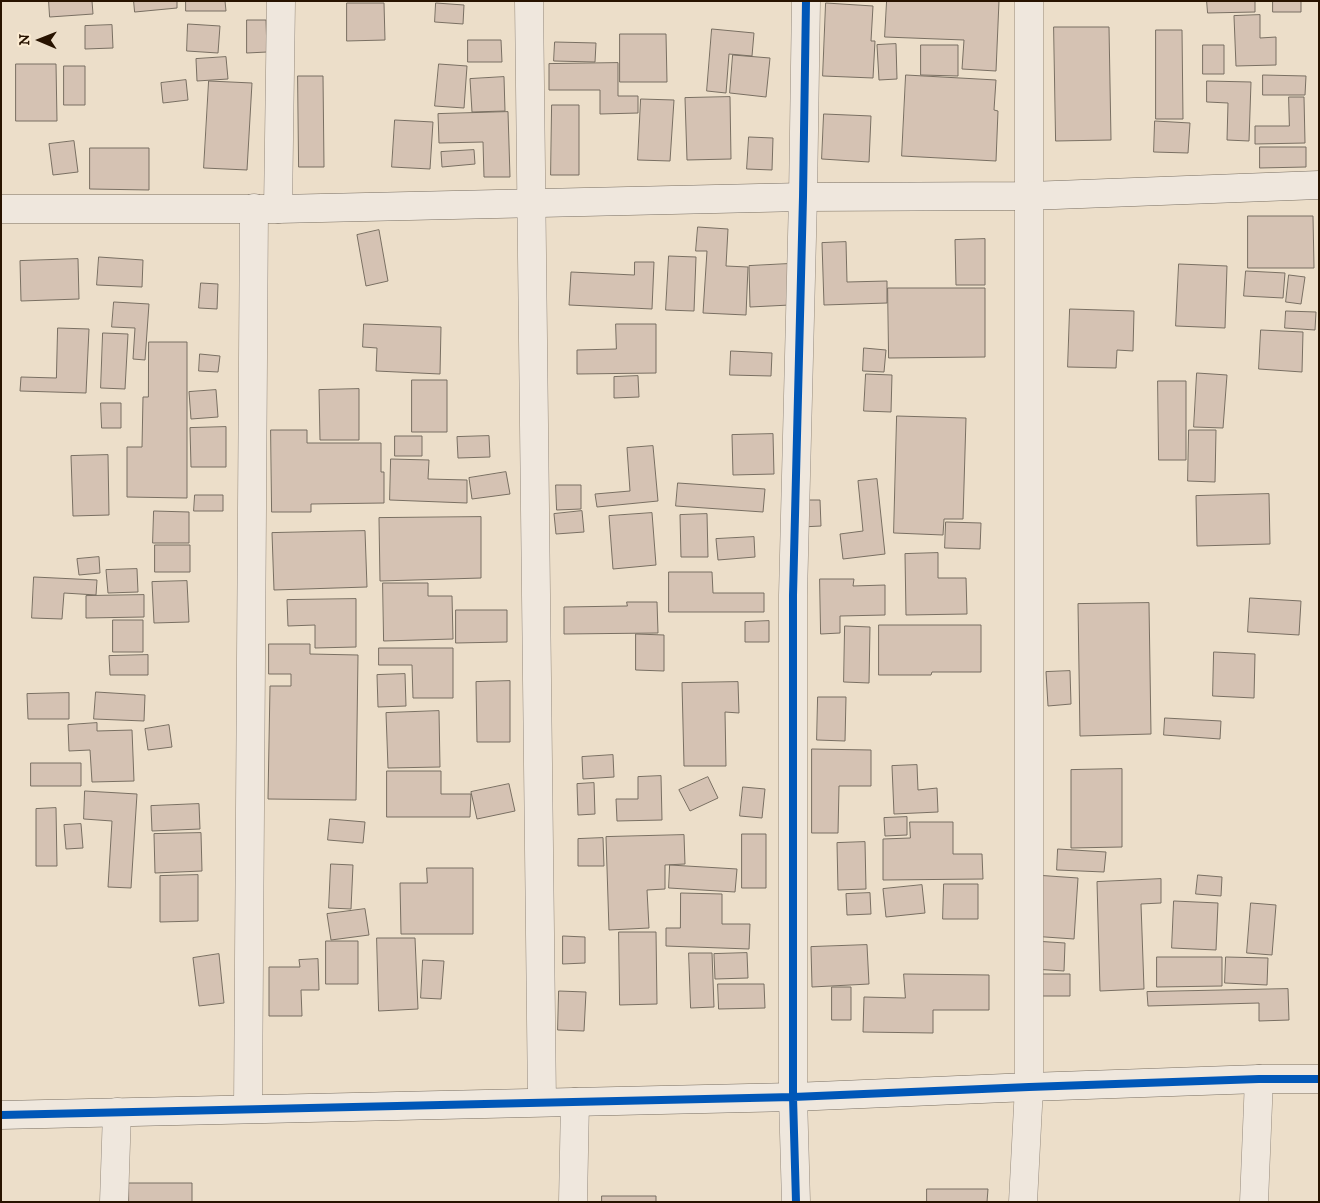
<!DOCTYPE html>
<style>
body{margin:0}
#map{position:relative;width:1320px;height:1203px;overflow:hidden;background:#ecdec9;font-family:"IM FELL DW Pica",serif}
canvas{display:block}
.frame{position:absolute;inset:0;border:2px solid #281300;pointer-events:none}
.north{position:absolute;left:15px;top:15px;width:50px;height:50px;-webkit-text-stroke:4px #fcecd3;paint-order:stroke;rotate:271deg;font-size:14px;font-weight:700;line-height:20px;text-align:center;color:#281300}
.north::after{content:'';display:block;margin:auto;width:18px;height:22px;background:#281300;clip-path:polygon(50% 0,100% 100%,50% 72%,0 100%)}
</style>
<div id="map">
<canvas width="1320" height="1203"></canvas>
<div class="frame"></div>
<div class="north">N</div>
</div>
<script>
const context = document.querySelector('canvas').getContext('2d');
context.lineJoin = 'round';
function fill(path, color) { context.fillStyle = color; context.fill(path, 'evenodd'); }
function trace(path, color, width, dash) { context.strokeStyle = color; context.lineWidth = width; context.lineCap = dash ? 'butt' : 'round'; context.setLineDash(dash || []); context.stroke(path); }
const building = new Path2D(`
 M49 1H92L93 14 50 17Z
 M134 1H177V8L135 12Z
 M186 1H225L226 11H186Z
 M887 1H999L996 71 962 69 964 40 885 37Z
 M1207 1H1255V12L1208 13Z
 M1273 1H1301V12H1273Z
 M347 3H384L385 40 347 41Z
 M436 3 464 5 463 24 435 22Z
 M826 3 873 6 871 41H875L873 78 823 76Z
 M1260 15V38L1276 37V65L1236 66 1234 16Z
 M247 20H266L267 52 247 53Z
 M188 24 220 26 218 53 187 51Z
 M112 25 113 48 85 49V26Z
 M1054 27H1109L1111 140 1056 141Z
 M712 29 754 33 752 56 729 54 726 93 707 91Z
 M1156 30H1182L1183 119H1156Z
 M620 34H666L667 82H620Z
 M468 40H501L502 62H468Z
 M555 42 596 43 595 62 554 61Z
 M896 44 897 79 879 80 877 45Z
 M921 45H958V76L921 75Z
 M1203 45H1224V74H1203Z
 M733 55 770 58 766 97 730 93Z
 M226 57 228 79 197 81 196 59Z
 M618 63V96H638V113L600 114V90H549V64Z
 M16 64H56L57 121H16Z
 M439 64 467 66 464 108 435 106Z
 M64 66H85V105H64Z
 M906 75 996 80 994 110 998 111 996 161 902 156Z
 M1263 75 1306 76 1305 95H1263Z
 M298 76H323L324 167H299Z
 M504 77 505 111 472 112 470 79Z
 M186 80 188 100 163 103 161 83Z
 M209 81 252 83 247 170 204 168Z
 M1207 81 1251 82 1249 141 1227 140 1228 103 1207 102Z
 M730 97 731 159 687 160 685 98Z
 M1289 97H1304L1305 143 1255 144V126H1289Z
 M641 99 674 100 670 161 638 160Z
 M552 105H579V175H551Z
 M508 112 510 177H484L483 142 439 143 438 114Z
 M824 114 871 116 869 162 822 159Z
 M395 120 433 122 430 169 392 167Z
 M1155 121 1190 123 1188 153 1154 152Z
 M749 137 773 138 772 170 747 169Z
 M74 141 78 172 53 175 49 144Z
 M1260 147H1306V167L1260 168Z
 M90 148H149V190L90 189Z
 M474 150 475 164 442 167 441 152Z
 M1248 216H1313L1314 268H1248Z
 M698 227 728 229 726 266 748 267 746 315 703 313 707 251H696Z
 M379 230 388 281 366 286 357 235Z
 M985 239V285H956L955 240Z
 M846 242 847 282 887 281V303L824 305 822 243Z
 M669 256 696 257 694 311 666 310Z
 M99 257 143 260 142 287 97 285Z
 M78 259 79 299 21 301 20 261Z
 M635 262H654L652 309 569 305 571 272 634 275Z
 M788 264 790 305 750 307 749 266Z
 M1179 264 1227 266 1225 328 1176 326Z
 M1246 271 1285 273 1283 298 1244 296Z
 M1289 275 1305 277 1301 304 1286 302Z
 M201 283 218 284 217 309 199 308Z
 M888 288H985V357L889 358Z
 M114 302 149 304 145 360 133 359 135 328 112 327Z
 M1070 309 1134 311 1133 351 1117 350 1116 368 1068 367Z
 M1286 311 1316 312 1315 330 1285 328Z
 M364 324 441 327 440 374 376 371 377 348 363 347Z
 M616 324H656V373L577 374V350L616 349Z
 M58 328 89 329 86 393 20 391 21 377 56 378Z
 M1261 330 1303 332 1302 372 1259 369Z
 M103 333 128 334 125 389 101 388Z
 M149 342H187V498L127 497V447H142L143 397H148Z
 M864 348 886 350 884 372 863 371Z
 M731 351 772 353 771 376 730 375Z
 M200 354 220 356 218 372 199 371Z
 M1197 373 1227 375 1223 428 1194 427Z
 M866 374 892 375 891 412 864 411Z
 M638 376 639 397 614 398V377Z
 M412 380H447V432H412Z
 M1158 381H1186V460H1159Z
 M359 389V440H320L319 390Z
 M216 390 218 417 191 419 189 392Z
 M101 403H121V428H102Z
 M897 416 966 418 963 519H944L943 535 894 533Z
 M226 427V467H191L190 428Z
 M271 430H307V443H381V472H384V503L311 504V512H272Z
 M1189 430H1216L1215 482 1188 481Z
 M773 434 774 474 733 475 732 435Z
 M395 436H422V456H395Z
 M489 436 490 457 458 458 457 437Z
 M653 446 658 501 597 507 595 494 630 491 627 448Z
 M108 455 109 515 73 516 71 456Z
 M391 459 429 460 428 479 467 480V503L390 500Z
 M506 472 510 494 472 499 469 478Z
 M877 479 885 554 843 559 840 534 863 531 858 481Z
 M678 483 765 489 763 512 676 506Z
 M556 485H581V509L557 510Z
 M1269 494 1270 544 1197 546 1196 496Z
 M195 495H223V511H194Z
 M800 500H820L821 526 801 527Z
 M154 511 189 512V543H153Z
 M582 511 584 532 556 534 554 514Z
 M652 513 656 565 613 569 609 516Z
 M707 514 708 557H681L680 515Z
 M481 517V578L380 581 379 518Z
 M946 522 981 523 980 549 945 548Z
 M365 531 367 587 274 590 272 533Z
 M754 537 755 557 718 560 716 539Z
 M155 545H190V572H155Z
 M938 553V578H966L967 614 906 615 905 554Z
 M99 557 100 573 79 575 77 559Z
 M137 569 138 592 108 593 106 570Z
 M669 572H712L713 593H764V612H669Z
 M34 577 97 580 96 595 64 593 62 619 32 618Z
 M820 579H854L853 586 885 585V615L840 616V633L821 634Z
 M187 581 189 622 154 623 152 582Z
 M383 583H428V596H452L453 639 384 641Z
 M144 595V617L86 618V596Z
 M1250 598 1301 601 1299 635 1248 632Z
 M356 599V647L315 648V625L288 626 287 600Z
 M627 602H657L658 633 564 634V607L627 606Z
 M1149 603 1151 734 1080 736 1078 604Z
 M456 610H507V642L456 643Z
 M113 620H143V652H113Z
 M769 621V642H745V622Z
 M879 625H981V672H932L931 675H879Z
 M845 626 870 627 869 683 844 682Z
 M636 634 664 635V671L636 670Z
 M269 644H310V654L358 655 356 800 268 799 270 686H291V674H269Z
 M379 648H453V698H413L412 665H379Z
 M1214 652 1255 654 1254 698 1213 696Z
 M148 655V675H110L109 656Z
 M1070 671 1071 704 1048 706 1046 672Z
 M405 674 406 706 378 707 377 675Z
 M510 681V742H477L476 682Z
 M738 682 739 713 725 712 726 766H684L682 683Z
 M96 692 145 695 144 721 94 719Z
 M69 693V719H28L27 694Z
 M818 697H846L845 741 817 740Z
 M439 711 440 767 388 768 386 713Z
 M1165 718 1221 721 1220 739 1164 735Z
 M97 723V731L132 730 134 781 92 782 90 750 69 751 68 725Z
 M169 725 172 747 148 750 145 729Z
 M812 749 871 750V786H839L838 833H812Z
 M613 755 614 777 583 779 582 757Z
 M31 763H81V786H31Z
 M917 765 918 790 937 788 938 812 894 814 892 766Z
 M1122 769V847L1071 848V770Z
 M387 771H441V794H471L470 817H387Z
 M661 776 662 820 617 821 616 799H638V777Z
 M708 777 718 798 690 811 679 790Z
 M594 783 595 814 578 815 577 784Z
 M509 784 515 811 477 819 471 792Z
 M743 787 765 789 762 818 740 816Z
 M85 791 137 794 131 888 108 887 112 821 84 819Z
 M199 804 200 829 152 831 151 806Z
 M56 808 57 866H36V809Z
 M907 817V835L885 836 884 818Z
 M330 819 365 822 363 843 328 840Z
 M910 822H953V854H982L983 879 883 880V839L910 838Z
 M81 824 83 848 66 849 64 825Z
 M201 833 202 871 155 873 154 834Z
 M742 834H766V888H742Z
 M684 835 685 864 665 865V889L647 890 649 928 609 930 606 837Z
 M603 838 604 866H578V839Z
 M865 842 866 889 838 890 837 843Z
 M1058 849 1106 852 1104 872 1057 870Z
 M331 864 353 865 351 909 329 908Z
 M670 865 737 869 735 892 669 888Z
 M427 868H473V934H401L400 883H427Z
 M198 875V921L160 922V876Z
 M1035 875 1078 878 1074 939 1031 936Z
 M1198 875 1222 877 1221 896 1196 894Z
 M1161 879V903L1141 904 1144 989 1100 991 1097 882Z
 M944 884H978V919H943Z
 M922 885 925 913 886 917 883 889Z
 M681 893 722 894V924H750L749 949 666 946V928H680Z
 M870 893 871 914 847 915 846 894Z
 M1174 901 1218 903 1216 950 1172 948Z
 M1251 903 1276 905 1272 955 1247 953Z
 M365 909 369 935 331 940 327 914Z
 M619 932H656L657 1004 620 1005Z
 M563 936 585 937V963L563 964Z
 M377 938H415L418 1009 379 1011Z
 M326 941H358V984H326Z
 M1034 941 1065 943 1064 971 1033 969Z
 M867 945 869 984 812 987 811 947Z
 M689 953H712L714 1007 691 1008Z
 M747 953 748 978 715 979 714 954Z
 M219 954 224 1003 199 1006 193 958Z
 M1157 957H1222V986L1157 987Z
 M1226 957 1268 958 1267 985 1225 983Z
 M318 959 319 990H301L302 1016H269V967H300L299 960Z
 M423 960 444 961 441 999 421 998Z
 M904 974 989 975V1010H933V1033L863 1032 864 997 905 998Z
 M1031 974H1070V996H1031Z
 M718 984H764L765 1008 719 1009Z
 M832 987H851V1020H832Z
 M1288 989 1289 1020 1259 1021V1003L1148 1006 1147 992Z
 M559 991 586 992 584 1031 558 1030Z
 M129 1183H192V1202H129Z
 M927 1189H988L987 1202H927Z
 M602 1196H656V1202H602Z`);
const street = new Path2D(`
 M529 1 542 1102
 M278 209 281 1
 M248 1108 254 208
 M114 1202 117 1112
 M573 1202 575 1102
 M796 1202 793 1097V595L803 197 806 1
 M1023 1202 1029 1087V1
 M1254 1202 1259 1079`);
const secondary = new Path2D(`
 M1 209H278L803 197 1029 196 1319 185
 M1 1115 793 1097 1029 1087 1259 1079H1319`);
const cycleway = new Path2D(`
 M1 1115 793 1097 1029 1087 1259 1079H1319
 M796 1202 793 1097V595L803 197 806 1`);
fill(building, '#d5c2b3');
trace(building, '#796f62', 1);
trace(street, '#958a7d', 29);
trace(secondary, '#796f62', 29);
trace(street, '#efe7dd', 28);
trace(secondary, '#efe7dd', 28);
trace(cycleway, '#0057b8', 8);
</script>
